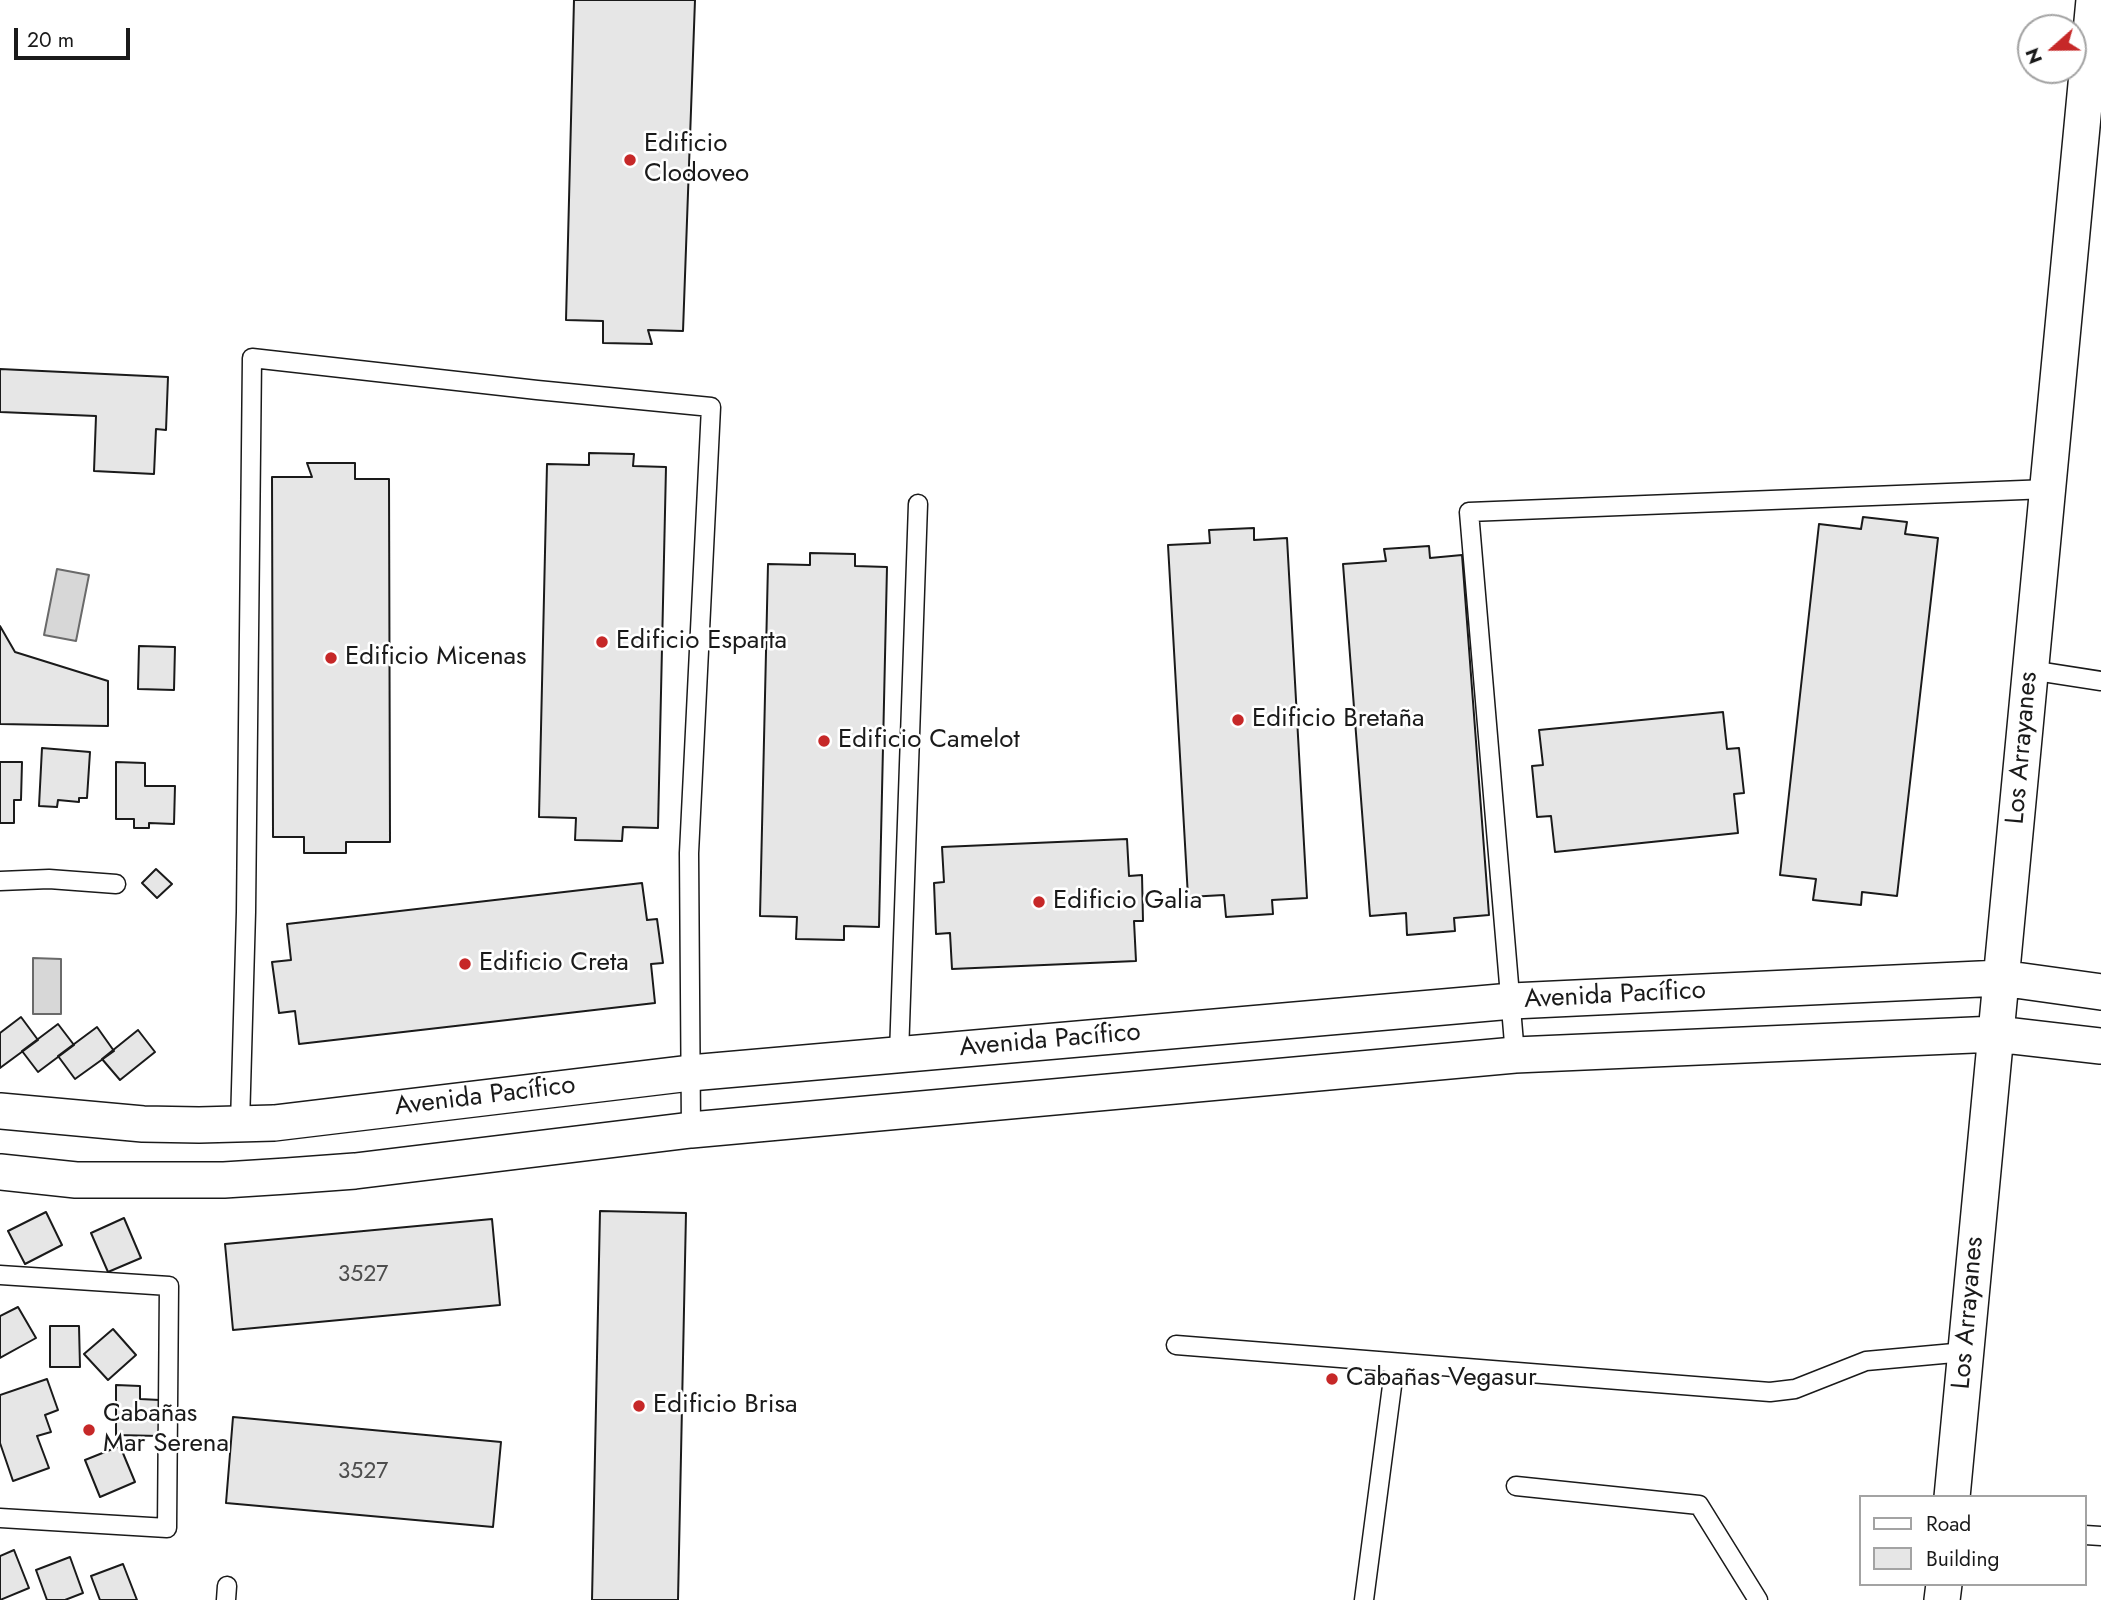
<!DOCTYPE html>
<meta charset="utf-8">
<style>
body{margin:0}
#map{position:relative;width:2101px;height:1600px;overflow:hidden;background:#fff;font-family:Jost,sans-serif}
canvas{display:block}
.legend{position:absolute;left:1859px;top:1495px;width:228px;height:91px;box-sizing:border-box;background:#fff;border:2px solid #a3a3a3;margin:0;padding:9px 12px;list-style:none;font-size:21px;color:#1a1a1a}
.legend li{display:flex;align-items:center;gap:14px;height:35px}
.legend b{width:35px;border:2px solid #a3a3a3}
.north{position:absolute;left:2017px;top:14px;width:70px;height:70px;box-sizing:border-box;background:#fff;border:2px solid #a3a3a3;border-radius:50%;rotate:249deg;font-size:19px;font-weight:700;line-height:28px;text-align:center;color:#1a1a1a}
.north::after{content:'';display:block;margin:auto;width:24px;height:32px;background:#c62828;clip-path:polygon(50% 0,100% 100%,50% 72%,0 100%)}
.scale{position:absolute;left:14px;top:28px;width:116px;height:32px;box-sizing:border-box;border:4px solid #1a1a1a;border-top:0;padding-left:9px;font-size:21px;line-height:24px;white-space:nowrap;color:#1a1a1a;-webkit-text-stroke:5px #fff;paint-order:stroke}
</style>
<div id="map">
<canvas width="2101" height="1600"></canvas>
<ul class="legend">
<li><b style="height:9px;background:#fff"></b>Road</li>
<li><b style="height:19px;background:#e6e6e6"></b>Building</li>
</ul>
<div class="north">N</div>
<div class="scale">20 m</div>
</div>
<script>
const context = document.querySelector('canvas').getContext('2d');
context.lineJoin = 'round';
function fill(path, color) { context.fillStyle = color; context.fill(path, 'evenodd'); }
function trace(path, color, width, dash) { context.strokeStyle = color; context.lineWidth = width; context.lineCap = dash ? 'butt' : 'round'; context.setLineDash(dash || []); context.stroke(path); }
function label(font, color, halo, rows, align = 'center') {
  context.font = font + ' Jost,sans-serif'; context.lineWidth = 5; context.setLineDash([]); context.textBaseline = 'middle'; context.strokeStyle = halo; context.fillStyle = color; for (const [text, x, y, turn = 0] of rows) {
    context.save(); context.translate(x, y); context.rotate((+turn || 0) * Math.PI / 180); context.textAlign = isNaN(turn) ? turn : align; if (halo) context.strokeText(text, 0, 0); context.fillText(text, 0, 0); context.restore();
  }
}
const water = new Path2D(`
 M57 569 89 575 76 641 44 635Z
 M33 958 61 959V1014H33Z`);
const building = new Path2D(`
 M574 0H695L683 331 648 330 652 344 603 343V321L566 320Z
 M0 369 168 377 166 430 156 429 154 474 94 471 96 416 0 412Z
 M589 453 634 454 633 466 666 467 658 828 623 827 622 841 575 840 576 818 539 817 547 464 589 465Z
 M307 463H355V479H389L390 842H346V853H304V837H273L272 477H312Z
 M1863 517 1907 522 1905 534 1938 538 1897 896 1862 892 1861 905 1813 900 1816 879 1780 875 1819 524 1861 529Z
 M1254 528V540L1287 538 1307 898 1272 900 1273 914 1226 917 1224 895 1188 897 1168 545 1210 543 1209 530Z
 M1429 546 1430 558 1462 555 1489 915 1454 918 1455 931 1407 935 1406 913 1370 916 1343 564 1386 561 1384 549Z
 M810 553 855 554V566L887 567 879 927 844 926V940L796 939 797 917 760 916 768 564 810 565Z
 M0 626 15 652 108 681V726L0 724Z
 M139 646 175 647 174 690 138 689Z
 M1723 712 1727 749 1739 748 1744 793 1734 794 1738 833 1555 852 1551 816 1537 817 1532 766 1543 765 1539 730Z
 M42 748 90 752 87 798H79V802L58 800 57 807 39 806Z
 M0 762H22L21 800H14V823H0Z
 M116 762 145 763V786H175L174 824 149 823V828H134V819H116Z
 M1127 839 1129 876 1142 875 1143 921H1134L1136 961 952 969 950 933 936 934 934 883 944 882 942 847Z
 M156 869 172 884 157 898 142 883Z
 M642 883 647 920 657 919 663 963 651 964 655 1003 299 1044 295 1011 279 1013 272 962 291 960 287 924Z
 M21 1017 38 1040 0 1068V1033Z
 M58 1024 74 1045 38 1072 22 1051Z
 M97 1027 114 1051 75 1079 58 1056Z
 M138 1030 155 1052 120 1080 102 1059Z
 M600 1211 686 1213 678 1600H592Z
 M46 1212 62 1245 25 1264 8 1231Z
 M124 1218 141 1258 108 1272 91 1233Z
 M492 1219 500 1305 233 1330 225 1244Z
 M18 1307 36 1338 0 1358V1316Z
 M50 1326H79L80 1367H50Z
 M113 1329 136 1355 108 1380 84 1354Z
 M47 1379 58 1410 45 1415 51 1432 37 1436 49 1468 13 1481 0 1443V1395Z
 M116 1385 140 1386V1399L160 1400 159 1436 116 1435Z
 M233 1417 501 1442 493 1527 226 1503Z
 M120 1446 135 1482 100 1497 85 1460Z
 M14 1550 29 1588 0 1600V1556Z
 M70 1557 83 1593 65 1600H47L36 1570Z
 M123 1564 137 1600H100L91 1576Z`);
const service = new Path2D(`
 M2030 670 2101 681
 M0 881 49 879 116 884
 M899 1054 918 504
 M1515 1055 1469 512 2048 489
 M240 1124 246 912 252 358 537 390 711 407 689 853 691 1130
 M0 1275 169 1286 167 1528 0 1518
 M1176 1345 1770 1392 1795 1389 1866 1361 1965 1352
 M1516 1486 1699 1505 1758 1600
 M2085 1535 2101 1536
 M226 1600 227 1586
 M1364 1600 1395 1363`);
const minor = new Path2D(`
 M0 1111 143 1124 199 1125 274 1123 690 1073 1512 1001 2001 978 2101 992
 M0 1172 76 1180H224L287 1176 355 1171 691 1130 1515 1055 1996 1034 2101 1046
 M1952 1497 2094 0
 M1942 1600 1944 1584`);
const markers = [
 [630,160,7,"#c62828"],
 [602,642,7,"#c62828"],
 [331,658,7,"#c62828"],
 [1238,720,7,"#c62828"],
 [824,741,7,"#c62828"],
 [1039,902,7,"#c62828"],
 [465,964,7,"#c62828"],
 [1332,1379,7,"#c62828"],
 [639,1406,7,"#c62828"],
 [89,1430,7,"#c62828"]
];
const numberNames = [
 ["3527",363,1275],
 ["3527",363,1472]
];
const poiNames = [
 ["Edificio",644,145],
 ["Clodoveo",644,175],
 ["Edificio Esparta",616,642],
 ["Edificio Micenas",345,658],
 ["Edificio Bretaña",1252,720],
 ["Edificio Camelot",838,741],
 ["Edificio Galia",1053,902],
 ["Edificio Creta",479,964],
 ["Cabañas Vegasur",1346,1379],
 ["Edificio Brisa",653,1406],
 ["Cabañas",103,1415],
 ["Mar Serena",103,1445]
];
const streetNames = [
 ["Los Arrayanes",2023,748,-85],
 ["Avenida Pacífico",1615,996,-3],
 ["Avenida Pacífico",1050,1041,-5],
 ["Avenida Pacífico",485,1097,-7],
 ["Los Arrayanes",1969,1313,-85]
];
fill(water, '#d7d7d7');
trace(water, '#6a6a6a', 2);
fill(building, '#e6e6e6');
trace(building, '#1a1a1a', 2);
trace(service, '#1a1a1a', 21);
trace(minor, '#1a1a1a', 38);
trace(service, '#fff', 18);
trace(minor, '#fff', 35);
for (const [x, y, r, color] of markers) { const dot = new Path2D(); dot.arc(x, y, r, 0, 2 * Math.PI); context.fillStyle = color; context.fill(dot); trace(dot, '#fff', 2.5); }
label('23px', '#4d4d4d', null, numberNames);
label('26px', '#1a1a1a', '#fff', poiNames, 'left');
label('26px', '#1a1a1a', '#fff', streetNames);
</script>
